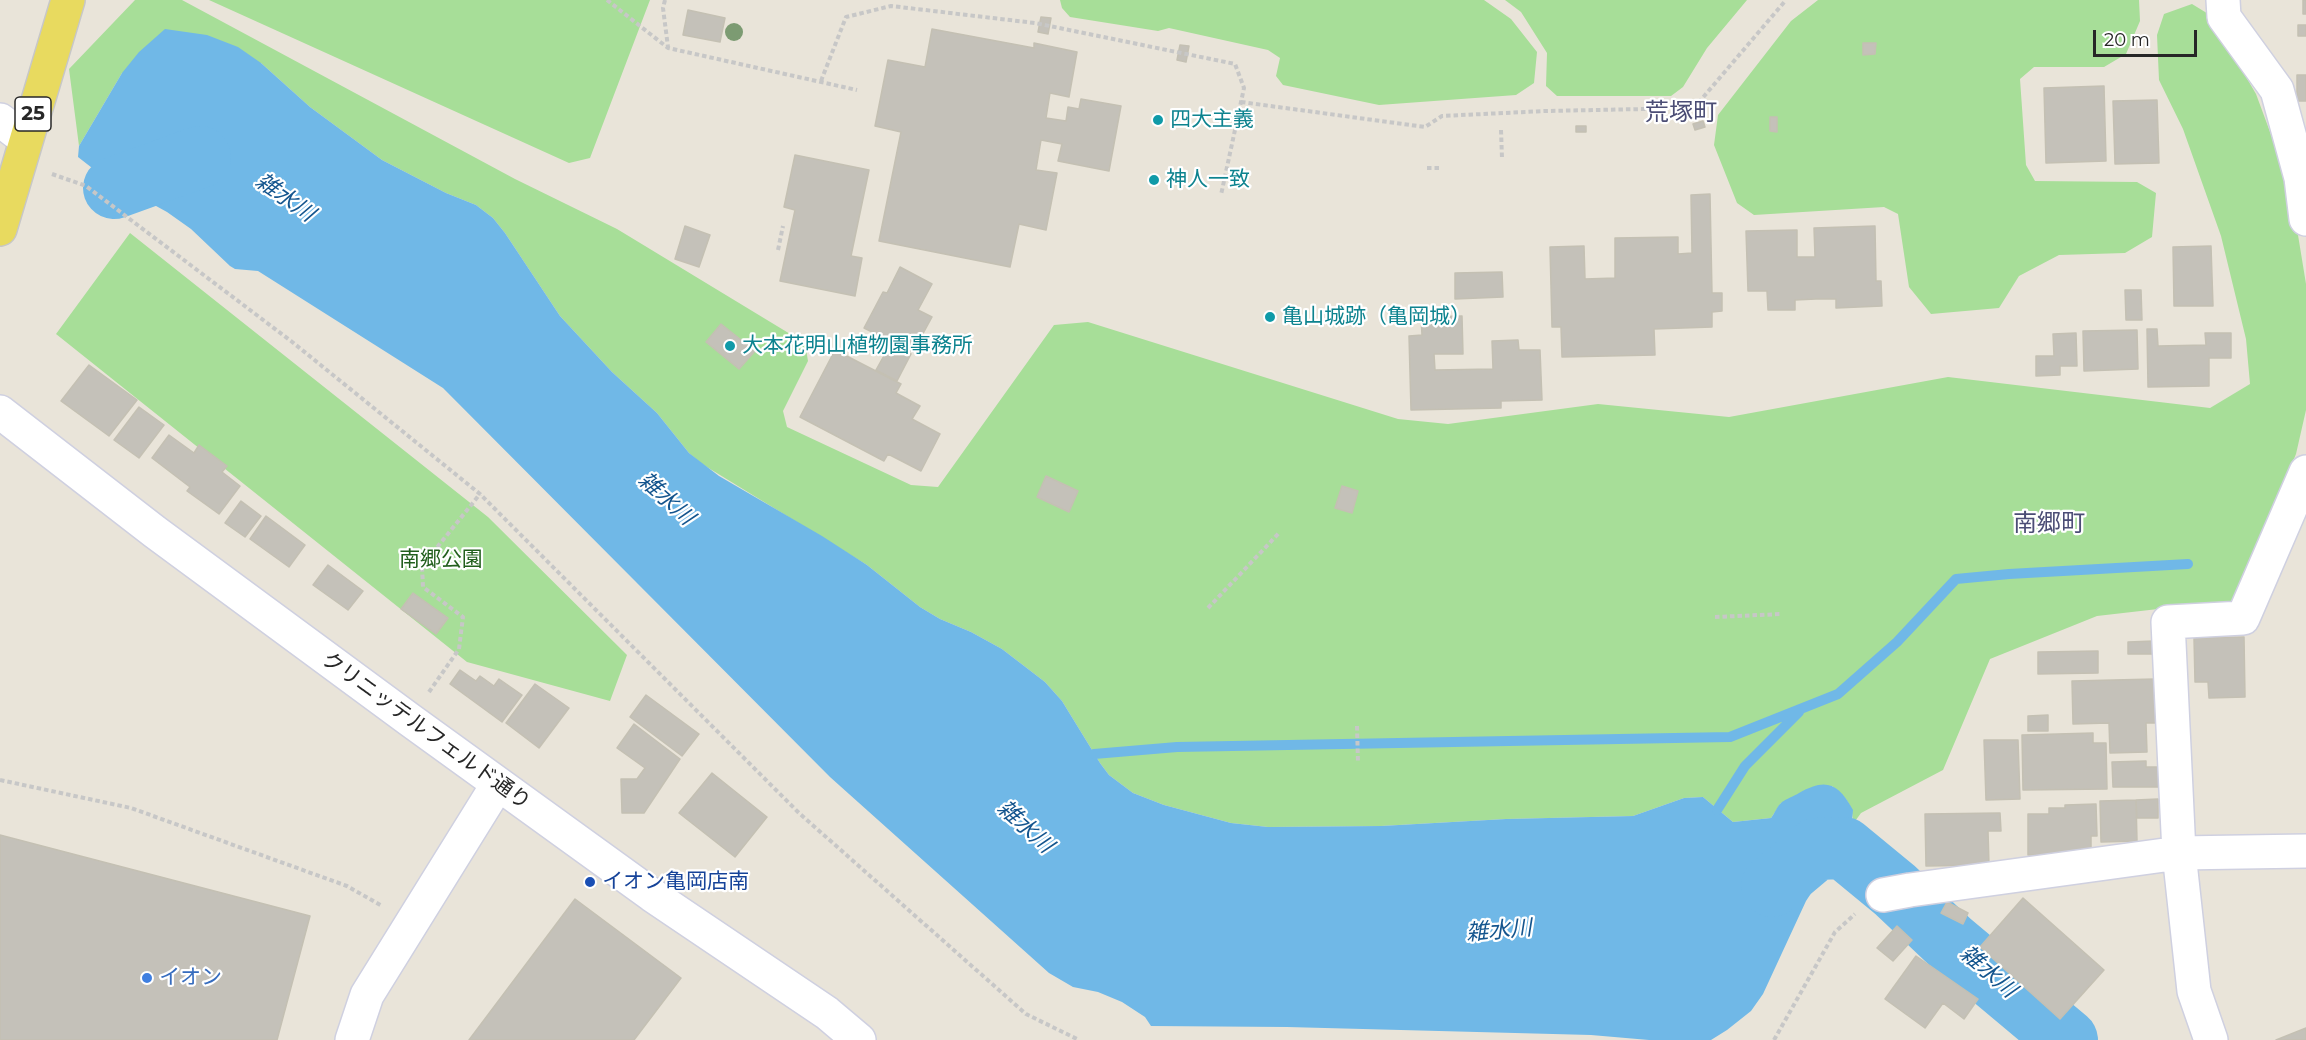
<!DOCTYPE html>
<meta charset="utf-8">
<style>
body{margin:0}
#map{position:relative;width:2306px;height:1040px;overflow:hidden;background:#e9e4d9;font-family:Montserrat,sans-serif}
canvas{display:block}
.scale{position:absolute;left:2093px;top:30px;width:104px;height:27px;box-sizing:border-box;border:3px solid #272727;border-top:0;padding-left:8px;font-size:18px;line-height:21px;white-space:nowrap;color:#272727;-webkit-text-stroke:4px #fff;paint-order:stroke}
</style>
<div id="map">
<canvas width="2306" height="1040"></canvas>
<div class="scale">20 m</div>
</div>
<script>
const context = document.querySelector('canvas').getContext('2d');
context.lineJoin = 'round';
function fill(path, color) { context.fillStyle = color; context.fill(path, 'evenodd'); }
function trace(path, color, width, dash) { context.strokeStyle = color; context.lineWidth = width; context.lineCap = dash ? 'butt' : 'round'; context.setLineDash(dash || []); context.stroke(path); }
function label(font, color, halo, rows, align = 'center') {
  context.font = font + ' Montserrat,"Noto Sans JP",sans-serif'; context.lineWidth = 4.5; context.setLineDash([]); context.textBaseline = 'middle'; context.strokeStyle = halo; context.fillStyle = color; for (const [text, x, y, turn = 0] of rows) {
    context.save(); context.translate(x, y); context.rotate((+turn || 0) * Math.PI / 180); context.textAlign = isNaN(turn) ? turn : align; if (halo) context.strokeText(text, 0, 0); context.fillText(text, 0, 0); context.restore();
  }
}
const green = new Path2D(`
 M135 0H182L515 179 617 229 805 343 808 361 783 411 787 427 911 485 938 487 1054 325 1088 322 1398 419 1448 424 1598 404 1729 417 1948 377 2210 408 2250 384 2246 339 2221 236 2183 129 2159 80 2157 35 2164 14 2192 4 2210 15 2256 94 2290 186 2306 284V410L2296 454 2233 606 2158 609 2097 616 1990 659 1943 770 1861 813 1853 824C1853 805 1847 798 1832 786L1781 803 1771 818 1733 822 1703 797 1684 798 1633 816 1506 819 1381 826 1268 827 1231 823 1164 805 1133 793 1109 775 1100 763 1062 701 1045 682 1002 649 971 632 940 619 920 607 867 565 702 464 689 453 657 413 612 372 560 316 505 233 493 218 476 205 446 193 382 160 310 107 261 63 122 73 79 146 69 69Z
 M209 0H650L590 158 569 163Z
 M1060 0H1484L1511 19 1537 52 1534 83 1516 95 1379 105 1283 85 1276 76 1280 58 1268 50 1169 28 1158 31 1070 17 1062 8Z
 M1505 0H1747L1707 48 1683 87 1671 96H1557L1546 86 1547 53 1521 12Z
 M1818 0H2139L2140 21 2126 54 2104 67H2034L2020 79 2026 165 2035 181 2137 182 2156 193 2152 237 2125 253 2059 255 2019 276 1999 308 1931 314 1909 287 1898 214 1884 207 1754 215 1737 203 1714 145 1718 115 1791 21Z
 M130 233 488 517 627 655 610 701 467 662 56 334Z`);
const water = new Path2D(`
 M165 29 207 35 238 47 261 63 310 107 382 160 446 193 476 205 493 218 505 233 560 316 612 372 657 413 689 453 719 476 822 536 867 565 920 607 940 619 971 632 1002 649 1045 682 1062 701 1100 763 1109 775 1133 793 1164 805 1231 823 1268 827 1381 826 1506 819 1633 816 1684 798 1703 797 1733 822 1771 818C1775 813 1777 806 1782 802 1786 799 1794 796 1799 793 1825 778 1838 782 1853 810L1850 842 1837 854 1806 901 1763 994 1751 1011 1727 1030 1711 1040H1649L1591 1035 1287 1027 1151 1026 1145 1017 1122 1002 1098 992 1073 987 1049 973 830 777 443 388 258 271 235 269 230 266 191 229 167 212 105 178 78 157 79 146 122 73 139 52Z`);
const stream = new Path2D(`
 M1094 754 1177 747 1730 737 1838 694 1897 642 1956 579 2009 574 2188 564
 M1717 810 1745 766 1799 712`);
const river = new Path2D(`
 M114 188 200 157
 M1772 886 1816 849 1844 848 1895 890 1950 942 2067 1040`);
const building = new Path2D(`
 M2303 0H2306V14H2303Z
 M688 10 725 18 720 42 683 35Z
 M1041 17 1051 18 1048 34 1038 32Z
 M2298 25H2306V36H2298Z
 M932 29 1034 48V43L1077 52 1069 97 1050 93 1046 118 1066 121 1068 107 1079 109 1081 99 1121 106 1109 171 1058 161 1062 144 1041 140 1036 170 1057 173 1046 230 1019 224 1010 267 879 241 901 132 875 126 888 60 925 67Z
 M1863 43H1876L1875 54 1863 55Z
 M1180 45 1189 46 1186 62 1177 60Z
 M2297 75H2306V101H2297Z
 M2104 86 2106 161 2046 163 2044 88Z
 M2157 100 2159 163 2115 164 2113 101Z
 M1770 117H1777V132L1770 131Z
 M1703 121 1705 127 1695 130 1693 124Z
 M1576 126H1586V132H1576Z
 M795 155 869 170 851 256 862 258 855 296 780 281 795 210 784 207Z
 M1710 194 1712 293H1722V311L1712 312V327L1654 329 1655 355 1562 357 1561 327H1552L1550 247 1584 246 1585 279 1615 278V238L1678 237V254L1692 253 1691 195Z
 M685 226 710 235 699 267 675 259Z
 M1875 226 1876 281H1881L1882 306 1836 308V299H1816L1795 300V310H1768L1767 291H1748L1746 231 1797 230V257H1815L1814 228Z
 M2211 246 2213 306H2174L2173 247Z
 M900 267 932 284 918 310 932 317 913 352 864 328 883 292 887 293Z
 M1502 272 1503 297 1455 299V273Z
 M2125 290H2141L2142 320H2126Z
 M1462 316 1463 354H1434L1435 370 1493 369 1492 341 1518 340 1519 350H1540L1542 400 1501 401V408L1411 410 1409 336 1422 335 1421 317Z
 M721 324 755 351 739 369 706 342Z
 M2147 329H2157L2158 346 2206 345 2205 333H2231V358H2209V386L2148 387Z
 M2137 330 2138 369 2084 371 2083 331Z
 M2076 333 2077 366H2060V375L2036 376V356H2054L2053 334Z
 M891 343 911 354 897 381 876 370Z
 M835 350 901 384 896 393 920 406 912 419 940 434 921 471 888 454 884 461 800 417Z
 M89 365 137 400 109 436 61 401Z
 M139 407 164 425 139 458 114 440Z
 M169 435 194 453 199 445 227 466 222 472 240 486 219 514 187 491 190 487 152 458Z
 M1046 476 1078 491 1069 512 1037 497Z
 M1342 486 1358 491 1352 513 1335 508Z
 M241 501 261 516 245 537 225 523Z
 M266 516 305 545 289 567 250 539Z
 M328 565 363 591 348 610 313 585Z
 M413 593 448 618 436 634 401 609Z
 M2244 637 2245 697 2209 698 2208 682H2195L2194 638Z
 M2154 641V654H2128V642Z
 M2098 651V673L2038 674V652Z
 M460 670 476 681 480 676 494 686 499 679 522 695 502 722 450 684Z
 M2155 679 2156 723H2146L2147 752 2110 753 2109 723 2073 724 2072 681Z
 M535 684 569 708 539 748 506 723Z
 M646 695 699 734 682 756 630 717Z
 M2048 715V731H2028V716Z
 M634 724 680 759 644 813H622L621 779H637L645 768 617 748Z
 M2093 733V743H2106L2107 789 2023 790 2022 735Z
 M1984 740H2018L2020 799 1986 800Z
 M2146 761V767H2163L2162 787H2113L2112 762Z
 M712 773 767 817 735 857 679 813Z
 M2158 799V818H2137L2136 800Z
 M2136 800 2137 841 2101 842 2100 801Z
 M2096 804 2097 836H2091V849H2079V854L2028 855V814H2049V808H2065V805Z
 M2000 813 2001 831H1988L1989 865 1926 866 1925 814Z
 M0 835 310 916 277 1040H0Z
 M2023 898 2104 970 2060 1019 1980 947Z
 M575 899 681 978 634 1040H469Z
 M1947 902 1968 913 1963 924 1941 913Z
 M1897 926 1912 940 1893 961 1877 948Z
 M1916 956 1978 999 1964 1019 1943 1003 1925 1028 1885 999Z
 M2306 1028V1040H2276Z`);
const path = new Path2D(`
 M607 0 668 48 857 90
 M665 0 663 8 668 47
 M821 81 846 17 891 6 1035 23 1235 64 1244 88 1221 195
 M1241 102 1425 127 1442 116 1545 111 1694 108 1786 0
 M1501 130 1502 158
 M1427 168H1441
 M52 174 86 186 291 341 480 494 799 813 1026 1014 1079 1040
 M778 250 783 226
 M1208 608 1280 532
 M1715 617 1782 614
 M429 692 459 649 463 617 423 587 422 566 480 494
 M1357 726 1358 763
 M0 780 131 808 347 886 382 906
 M1774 1040 1835 932 1855 914`);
const minor = new Path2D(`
 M2223 0 2224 17 2277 90 2301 178 2306 219
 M0 120 25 139
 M1883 895 1910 890 2179 853 2306 851
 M2211 1040 2194 991 2179 853 2168 622 2243 618 2306 472`);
const tertiary = new Path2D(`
 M0 412 155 532 410 720 652 895 827 1013 859 1040
 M352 1040 367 995 498 784`);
const primary = new Path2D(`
 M0 229 68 0`);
const trees = [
 [734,32]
];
const markers = [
 [1158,120,6,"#0f9aa8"],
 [1154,180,6,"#0f9aa8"],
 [1270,317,6,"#0f9aa8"],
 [730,346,6,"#0f9aa8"],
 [590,882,6,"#1a4fb4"],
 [147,978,6,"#3f7fe0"]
];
const shields = [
 [33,114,36]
];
const shieldNames = [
 ["25",33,114]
];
const cultureNames = [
 ["四大主義",1170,120],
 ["神人一致",1166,180],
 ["亀山城跡（亀岡城）",1282,317],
 ["大本花明山植物園事務所",742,346]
];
const parkNames = [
 ["南郷公園",441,560]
];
const streetNames = [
 ["クリニッテルフェルド通り",426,731,36]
];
const transitNames = [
 ["イオン亀岡店南",602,882]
];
const shopNames = [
 ["イオン",159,978]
];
const waterNames = [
 ["雑水川",285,198,35],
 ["雑水川",666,499,42],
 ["雑水川",1025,827,42],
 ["雑水川",1499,931,-5],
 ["雑水川",1988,972,41]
];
const quarterNames = [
 ["荒塚町",1681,113],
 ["南郷町",2049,524]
];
fill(green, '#a7de98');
fill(water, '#70b8e7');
trace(stream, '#70b8e7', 10);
trace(river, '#70b8e7', 62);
fill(building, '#c4c1b9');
trace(building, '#c4c0b3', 1.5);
trace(minor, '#cfd0e0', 36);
trace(tertiary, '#cfd0e0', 36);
trace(primary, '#c7c7c7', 36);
trace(path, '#c7c7c7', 4, [4.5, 3]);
trace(minor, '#fff', 33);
trace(tertiary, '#fff', 33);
trace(primary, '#e8da5f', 33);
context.fillStyle = '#7c9b72';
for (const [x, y] of trees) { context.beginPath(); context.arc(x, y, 9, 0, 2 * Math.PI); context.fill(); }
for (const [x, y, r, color] of markers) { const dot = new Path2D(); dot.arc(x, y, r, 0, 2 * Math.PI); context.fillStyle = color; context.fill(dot); trace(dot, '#fff', 2); }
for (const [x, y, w] of shields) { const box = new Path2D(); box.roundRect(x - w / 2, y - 17, w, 34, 4.5); context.fillStyle = '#fff'; context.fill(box); trace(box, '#272727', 1.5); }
label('bold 20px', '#272727', null, shieldNames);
label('21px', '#0d838f', '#fff', cultureNames, 'left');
label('21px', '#225f1d', '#fff', parkNames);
label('21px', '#272727', '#fff', streetNames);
label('21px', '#164399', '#fff', transitNames, 'left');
label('21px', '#366cbe', '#fff', shopNames, 'left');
label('italic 22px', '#14558e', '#fff', waterNames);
label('24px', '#4b4d75', '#fff', quarterNames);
</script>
